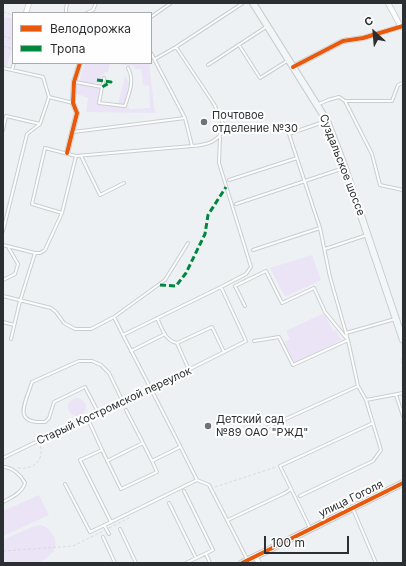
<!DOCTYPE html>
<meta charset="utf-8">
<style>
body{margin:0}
#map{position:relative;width:406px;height:566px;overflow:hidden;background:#eef1f4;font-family:Inter,sans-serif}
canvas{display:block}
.frame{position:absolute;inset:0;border:4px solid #2c2f31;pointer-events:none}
.legend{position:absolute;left:12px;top:12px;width:140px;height:52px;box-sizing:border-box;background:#fefefe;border:1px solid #aaabac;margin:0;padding:5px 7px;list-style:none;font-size:12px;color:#2c2f31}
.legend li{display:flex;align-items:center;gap:8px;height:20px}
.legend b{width:20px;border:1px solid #aaabac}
.north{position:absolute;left:354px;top:12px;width:40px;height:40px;-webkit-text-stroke:3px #fefefe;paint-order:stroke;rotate:334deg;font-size:11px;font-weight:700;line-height:16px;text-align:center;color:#2c2f31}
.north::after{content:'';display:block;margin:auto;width:14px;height:18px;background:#2c2f31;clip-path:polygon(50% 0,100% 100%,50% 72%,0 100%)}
.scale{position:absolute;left:264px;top:536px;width:85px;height:18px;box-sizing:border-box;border:2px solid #2c2f31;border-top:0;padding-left:5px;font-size:12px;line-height:14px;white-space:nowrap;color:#2c2f31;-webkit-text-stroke:3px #fefefe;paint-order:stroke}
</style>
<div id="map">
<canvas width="406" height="566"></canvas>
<div class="frame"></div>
<ul class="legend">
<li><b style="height:5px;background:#e8590c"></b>Велодорожка</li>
<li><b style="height:5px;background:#00873e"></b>Тропа</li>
</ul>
<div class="north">С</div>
<div class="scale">100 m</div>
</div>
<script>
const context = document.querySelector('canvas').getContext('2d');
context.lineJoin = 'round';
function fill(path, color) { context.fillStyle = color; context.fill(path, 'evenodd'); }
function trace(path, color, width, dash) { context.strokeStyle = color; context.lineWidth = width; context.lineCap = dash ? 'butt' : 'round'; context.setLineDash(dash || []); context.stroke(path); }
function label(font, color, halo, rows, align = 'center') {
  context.font = font + ' Inter,sans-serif'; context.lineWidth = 4; context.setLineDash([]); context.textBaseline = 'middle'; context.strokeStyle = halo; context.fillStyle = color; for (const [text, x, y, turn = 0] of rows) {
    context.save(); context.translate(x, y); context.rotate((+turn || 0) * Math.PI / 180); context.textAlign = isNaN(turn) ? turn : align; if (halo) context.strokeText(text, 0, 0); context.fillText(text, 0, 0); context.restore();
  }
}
const green = new Path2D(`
 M3 17 13 18V46L7 66 3 65Z
 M85 63H149L155 113 86 112 88 98 75 93 78 84 99 88 98 104 129 107V109L150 108 149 86 143 85 141 69H135L134 66 110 63 108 72H105L104 75H102L100 83H94V85L79 82Z
 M125 76C134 88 128 93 124 105L118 104Z
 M312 255 321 280 285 297 270 268Z
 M322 314 325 315 333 331 336 330 341 340 295 363 284 342 290 339 286 331Z
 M68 407a9 9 0 1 1 18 0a9 9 0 1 1-18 0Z
 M39 495 49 515 3 536V511Z
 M40 525C47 526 51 531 54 537 60 549 47 561 35 563 25 565 13 563 3 563V540L32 527Z`);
const path = new Path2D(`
 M3 12 13 15
 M3 36 13 39
 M3 46 13 49
 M403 357 401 359 403 366
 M18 468C33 470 45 461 40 444
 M215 487 276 467
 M109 528 131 517
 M3 551 73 546 103 531`);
const service = new Path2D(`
 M66 13V10L67 3
 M87 13 93 10 96 3
 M151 17 171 3
 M239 45 260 78 287 61
 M151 53 185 118 192 146C208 145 217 142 225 128L214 104 176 47 243 3
 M155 59 176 47
 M208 65 266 27
 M3 68 43 77 49 97 40 124 6 116 3 130
 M12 70 14 63
 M75 82 102 87 99 103 125 106C129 93 135 81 128 68
 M102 87 104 78
 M49 97 73 103
 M345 101H392L398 85 403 83
 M319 104 328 100 339 97 345 101 372 154 380 185 403 190
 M326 121 289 134 320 228 330 277 348 340 358 386
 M73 132 185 118
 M220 137 219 163 251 267 246 274 221 287
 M76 156 62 213 32 204 45 148 76 156 192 146
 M81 156 100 195 124 183
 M229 180 297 158
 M236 204 344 168
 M3 231 27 134 40 124
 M3 245 35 253H40L45 250 62 213
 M325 249 367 235
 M253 250 320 228
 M3 280 15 274 18 264 8 247
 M3 296 51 308 56 312 64 323 75 329H91L114 317
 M245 306 235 286 266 271 282 303 314 288 325 312 347 339
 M157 318C162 328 165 341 177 343
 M3 322 14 325
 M346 333 395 319
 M123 335 114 317 165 280 188 243
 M11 339 20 301 35 253
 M254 341 279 337 293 365 348 340
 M131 351 165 334
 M189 370 177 343 212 327 224 352
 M396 395 403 416
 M126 410 143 443
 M98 412 85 387 54 402 49 418 45 422C11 424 26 402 32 382L79 361H92L101 365 109 373 123 402
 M87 417 102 450
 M268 427 358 386 366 400 403 393
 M3 458 98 412 150 389 246 341 221 287 123 335C148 383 173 431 197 480L111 522 80 460 102 450 121 489 157 472 152 461 180 447
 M107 461 143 443 152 461
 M3 467C12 467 21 475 25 483 22 493 12 497 3 502
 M197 480 209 485 247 559
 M65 484 90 532 111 522
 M184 491 213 550 186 563
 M300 496 373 461 381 450 366 400
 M169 503 196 558
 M353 509 376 563
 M228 520 285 493 291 489
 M104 525 109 534
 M310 528 280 466 373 423
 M120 529 136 563
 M103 537 115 563
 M206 554 210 563`);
const minor = new Path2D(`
 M388 3 401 27
 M26 13 29 3
 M293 67 343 41 363 38 403 26
 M67 153 77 113 73 103 74 82 80 63
 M255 556 259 563`);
const tertiary = new Path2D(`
 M242 563 403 483`);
const secondary = new Path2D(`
 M253 3 327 121 345 168 403 340`);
const quiet = new Path2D(`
 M97 80 111 82 102 87
 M160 285 176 286 186 273 205 234 208 215 226 187`);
const cycleway = new Path2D(`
 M293 67 343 41 363 38 403 26
 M67 153 77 113 73 103 74 82 80 63
 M242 563 403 483`);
const markers = [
 [204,122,4,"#707375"],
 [208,426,4,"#707375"]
];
const poiNames = [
 ["Почтовое",212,116],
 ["отделение №30",212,129],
 ["Детский сад",216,420],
 ["№89 ОАО \"РЖД\"",216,433]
];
const streetNames = [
 ["Суздальское шоссе",342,165,69],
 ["Старый Костромской переулок",114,406,-25],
 ["улица Гоголя",351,499,-26]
];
fill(green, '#eae4f6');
trace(service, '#cacdcf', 4);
trace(minor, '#cacdcf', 6);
trace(tertiary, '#cacdcf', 8);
trace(secondary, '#cacdcf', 8);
trace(path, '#d8d9da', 1, [3, 2]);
trace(service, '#fcfdfd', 2);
trace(minor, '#fcfdfd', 4.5);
trace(tertiary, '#fcfdfd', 5.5);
trace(secondary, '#f1f6f7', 6);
trace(quiet, '#00873e', 3, [6, 3]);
trace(cycleway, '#e8590c', 4);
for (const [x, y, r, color] of markers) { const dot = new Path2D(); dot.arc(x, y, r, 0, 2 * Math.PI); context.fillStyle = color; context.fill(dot); trace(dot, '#fefefe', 1.5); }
label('11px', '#2c2f31', '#fefefe', poiNames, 'left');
label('11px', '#2c2f31', '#fefefe', streetNames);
</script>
